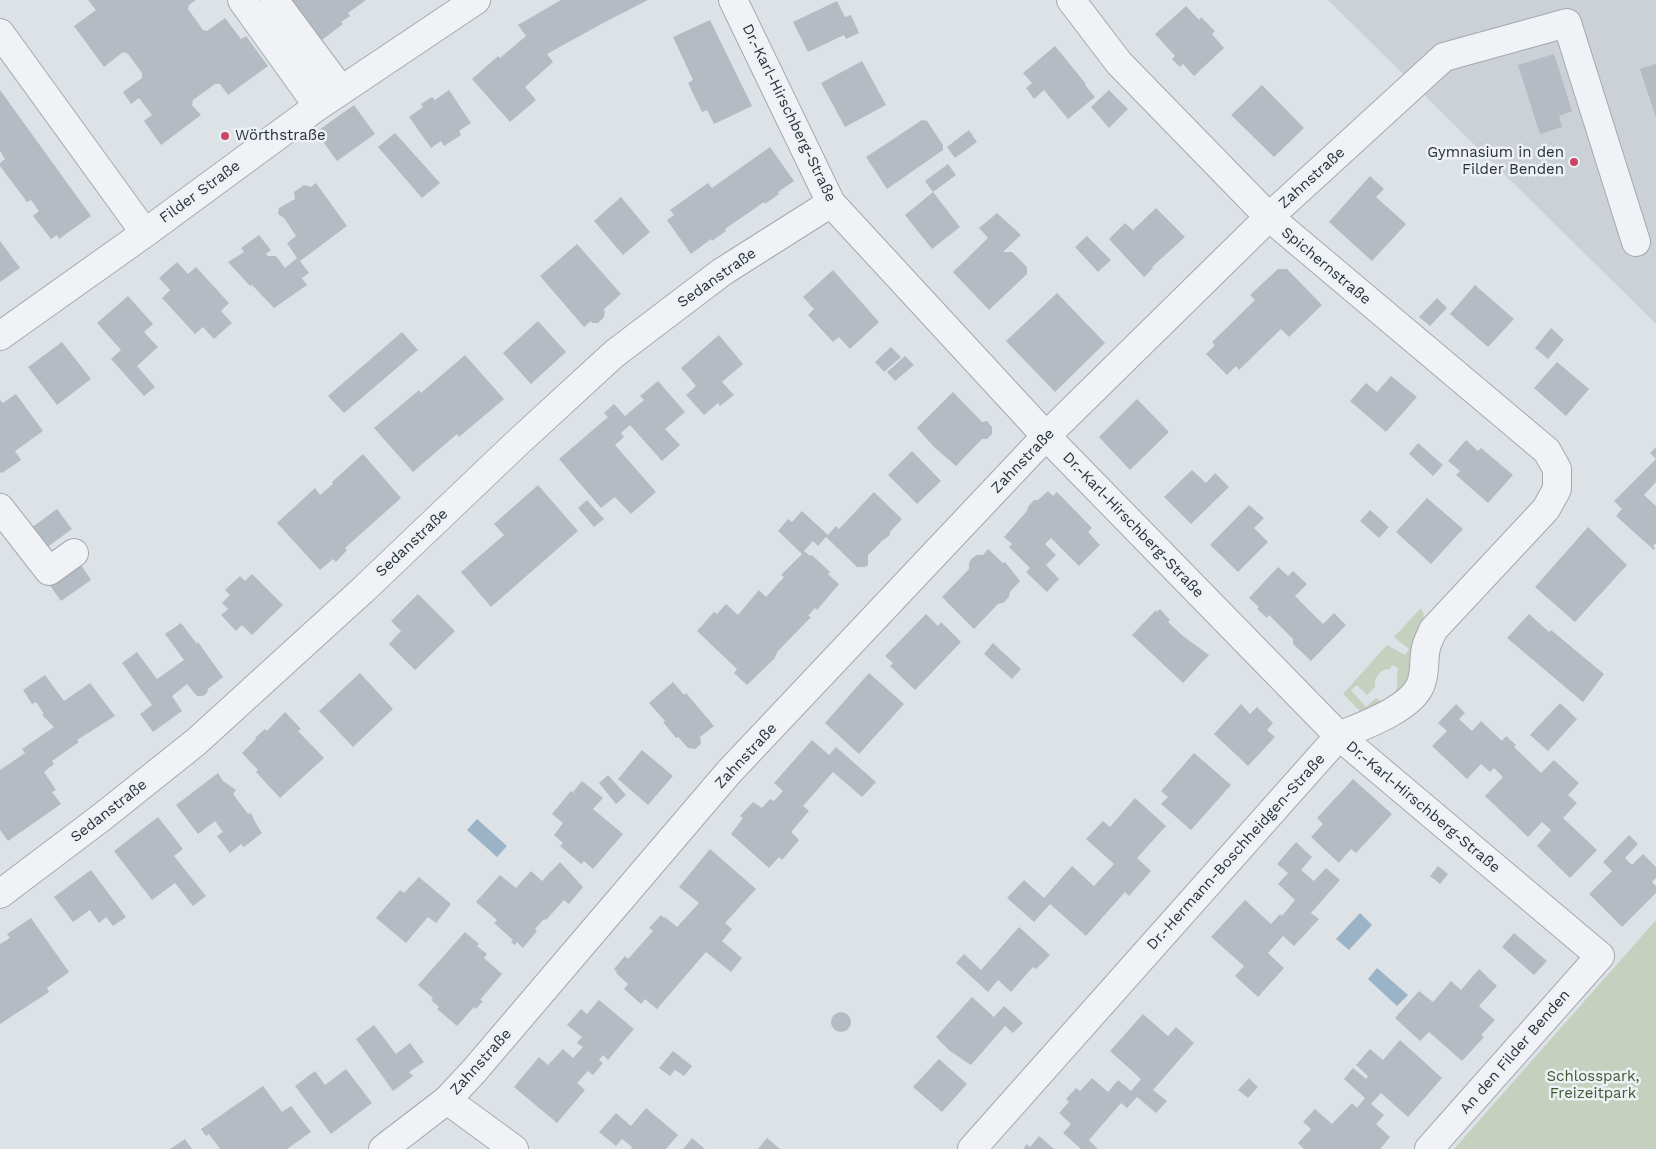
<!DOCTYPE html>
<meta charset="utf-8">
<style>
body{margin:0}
canvas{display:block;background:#dde2e7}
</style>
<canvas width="1656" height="1149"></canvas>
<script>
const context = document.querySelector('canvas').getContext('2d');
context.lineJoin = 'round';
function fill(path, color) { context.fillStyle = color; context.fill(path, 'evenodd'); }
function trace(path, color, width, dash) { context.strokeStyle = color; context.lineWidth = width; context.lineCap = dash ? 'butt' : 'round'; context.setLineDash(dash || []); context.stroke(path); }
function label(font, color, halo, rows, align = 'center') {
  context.font = font + ' "Work Sans",sans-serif'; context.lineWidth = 5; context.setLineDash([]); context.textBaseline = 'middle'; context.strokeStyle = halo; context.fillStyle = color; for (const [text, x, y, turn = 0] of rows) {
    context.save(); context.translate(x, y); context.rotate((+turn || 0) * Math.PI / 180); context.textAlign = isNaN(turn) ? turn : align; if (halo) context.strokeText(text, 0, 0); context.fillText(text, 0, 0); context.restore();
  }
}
const built = new Path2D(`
 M1328 0H1656V324Z`);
const green = new Path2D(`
 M1421 608 1424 615 1416 645 1415 663 1417 666C1414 672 1412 679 1409 685 1400 700 1380 715 1362 713L1343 694 1387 645 1405 655 1409 649 1394 637ZM1392 665 1398 668C1395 679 1402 688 1390 696V702L1384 703 1376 698 1366 707 1351 690 1357 685 1367 695 1375 687C1374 677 1380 669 1390 669Z
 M1656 920V1149H1454Z`);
const water = new Path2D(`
 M477 819 507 846 497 857 467 830Z
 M1360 913 1372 925 1349 950 1336 939Z
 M1377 968 1408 995 1397 1006 1368 979Z`);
const building = new Path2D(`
 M88 0H196L189 5 188 9 203 30 207 31 225 18 241 39 246 36 268 66 228 95 220 84H215L193 100 192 105 201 115 161 145 144 121 152 115 139 98 131 104 123 92 142 78V73L128 54 123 52 104 67 74 26 96 10Z
 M286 0H366L348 13 350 16 341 22 343 24 318 43Z
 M561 0H648L605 22 547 54 553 62 525 87 536 100 510 122 472 79 498 56 500 58 526 36 518 25Z
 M837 1 845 17 851 15 859 33 846 39 844 35 808 52 793 22Z
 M1186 6 1199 20 1201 17 1215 31 1212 34 1224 48 1194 76 1183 64 1180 67 1172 59 1175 56 1155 34Z
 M710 20 752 106 714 124 707 110 702 112 688 83 693 80 673 37Z
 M1055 46 1086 84 1085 85 1095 97 1068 119 1044 90 1034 99 1026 88 1032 83 1023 73Z
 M1554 54 1572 111 1559 116 1562 127 1540 134 1518 65Z
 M862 61 886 105 845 127 821 83Z
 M1656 64V118L1640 69Z
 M1262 85 1304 128 1274 157 1231 115Z
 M0 90 91 216 59 239 57 235 51 239 33 216 39 211 31 200 27 202 0 166V163L5 159 0 151Z
 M449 90 471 123 459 131 461 135 444 146 441 141 431 148 409 117 423 107 421 104 432 97 435 100Z
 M1109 90 1128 109 1109 128 1091 107Z
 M354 105 375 134 337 161 316 132Z
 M922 120 927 121 943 145V150L887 189 866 157Z
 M969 130 977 142 955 158 947 147Z
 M395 133 440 183 422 198 378 147Z
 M770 147 794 181 778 192 779 194 765 204 764 202 725 229 726 231 712 241 711 239 691 254 667 220 674 215 670 210 708 183 712 188Z
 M948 164 956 175 933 192 925 181Z
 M1370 176 1384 189 1376 197 1406 224 1372 261 1329 222Z
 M316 183 347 226 300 261 309 273 302 278 307 285 274 308 252 285 250 286 228 262 244 252 241 248 259 235 271 250 266 254 268 256H276L285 268 297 258 287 243 296 236 284 218 278 214 279 208 295 199 294 192 304 185 311 187Z
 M933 192 960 227 932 249 905 215Z
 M621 197 650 232 623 255 594 221Z
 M1156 208 1185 237 1152 267 1153 268 1144 277 1109 239 1125 223 1133 230Z
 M997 213 1021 235 1003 252H1012L1027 267V274L989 310 953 272 988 238 979 228Z
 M1087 236 1111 260 1098 272 1075 247Z
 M0 241 20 268 0 282Z
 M577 244 621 294 603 310 605 311 604 317 598 323H592L591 321 584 327 540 276Z
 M177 262 188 274 196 267 229 303 221 311 232 323 214 339 203 327 195 334 162 298 170 290 159 278Z
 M1278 269H1287L1322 305 1289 337 1281 329 1239 370 1236 366 1227 375 1206 354 1215 345 1212 342 1255 300 1250 295Z
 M833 270 879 322 850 349 839 337 833 342 821 329 808 315 814 309 803 297Z
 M1475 285 1514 319 1488 347 1450 314Z
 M1057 293 1105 343 1055 392 1006 341Z
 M128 296 153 324 144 332 158 347 137 366 155 387 144 396 111 359 121 350 97 323Z
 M1437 298 1447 308 1430 326 1419 317Z
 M538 321 566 352 531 384 503 353Z
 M1551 328 1564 340 1548 359 1535 348Z
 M402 332 418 350 344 413 328 396Z
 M719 335 743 364 722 382 734 395 720 406 718 403 704 415 686 395 696 386 681 368Z
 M62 342 91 379 57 405 28 367Z
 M891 347 901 357 884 372 875 362Z
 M465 355 504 399 459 437 457 434 413 472 374 428 419 390 421 393Z
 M905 356 914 365 895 381 887 372Z
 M1557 362 1589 389 1566 416 1534 388Z
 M1391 376 1417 397 1386 432 1350 401 1366 383 1377 392Z
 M658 381 685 412 665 429 680 445 662 461 630 425 621 433 624 437 615 445 656 492 631 514 615 497 601 508 559 459 608 417 604 413 614 404 625 416 644 400 640 396Z
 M953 392 982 422 987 421 992 427V434L987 439H982L956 466 934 447 917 428Z
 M16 394 43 431 15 451 21 460 2 473 0 472V400L3 403Z
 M1137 399 1169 432 1130 470 1099 437Z
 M1466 440 1478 451 1481 448 1513 475 1488 503 1456 475 1460 471 1448 461Z
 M1418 443 1443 465 1433 476 1409 454Z
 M1656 447V482L1644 495 1656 506V543L1653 546 1655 548 1654 550 1616 516 1622 509 1614 501 1656 459 1650 453Z
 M912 451 941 481 917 504 888 475Z
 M363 454 401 498 345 548 347 550 336 562 333 559 320 570 277 523 315 488 320 495 333 484 332 482Z
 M1192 470 1206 483 1215 473 1229 487 1191 524 1164 497Z
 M538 485 578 531 491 607 461 572 504 535 494 524Z
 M1048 491 1053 496 1057 492 1092 528 1088 532 1100 545 1079 566 1051 538 1045 544 1056 555 1046 565 1059 579 1047 592 1026 572 1030 568 1009 547 1012 544 1004 537 1027 511 1028 507 1034 500H1038Z
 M874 492 902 519 890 532V535L882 541 868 555V565L865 567H857L826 537 818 546 813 541 804 551 810 556 812 555 830 572 828 574 839 584 817 610 815 608 808 616 811 617 778 651 774 659 747 685 734 673 737 669 697 631 714 612 717 614 726 604 738 615 759 590 766 597 784 577 781 575 802 554 778 531 788 519 792 522 802 511 828 535 836 526 839 529Z
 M1427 498 1463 529 1431 564 1396 532Z
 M587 500 604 519 594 527 578 508Z
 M1249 505 1264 518 1254 528 1268 542 1238 572 1210 545Z
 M57 509 72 529 42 551 27 531Z
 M1370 510 1389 527 1379 538 1360 521Z
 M1588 527 1627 565 1575 622 1535 587Z
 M988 549 1003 563 1005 562 1020 581 1010 592 1009 597 1003 603 998 604 974 629 942 597 969 569V563L972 558 977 555H983Z
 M77 559 91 580 61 601 46 580Z
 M1278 567 1288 576 1293 571 1307 584 1295 596 1323 624 1334 613 1346 625 1311 661 1293 644V639L1269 615 1267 618 1257 609 1259 607 1249 598Z
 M252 574 283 605 252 635 242 625 236 631 221 615 228 609 222 603 230 595 225 590 240 576 245 581Z
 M418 594 455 631 415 670 389 644 401 631 391 621Z
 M1160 609 1170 620 1168 622 1183 636 1209 655 1183 683 1132 635 1156 610 1157 612Z
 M926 614 938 626 941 622 961 642 915 690 890 666 893 663 885 656Z
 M1529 614 1549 632 1551 630 1604 674 1583 702 1507 638Z
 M181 623 197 644 198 642 223 677 208 689 207 693 203 696H197L187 684 172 696 182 711 153 732 140 714 152 705 122 663 137 652 157 679 184 660 165 634Z
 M993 643 1021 669 1012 679 984 654Z
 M360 673 393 709 353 747 319 711Z
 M869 673 904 704 859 754 825 723Z
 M45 675 64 701 90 683 115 716 77 740 79 742 52 761 54 764 44 772 56 790 52 792 61 804 8 841 0 830V770L25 753 22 749 54 727 42 715 44 714 36 702 32 704 23 690Z
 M673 682 684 695 686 693 714 726 700 737 701 744 695 749 688 748 678 737 676 738 663 722 665 721 649 703Z
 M1560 703 1577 719 1548 751 1530 735Z
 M1241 704 1250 714 1257 707 1273 723 1267 730 1275 737 1248 766 1214 734Z
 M1456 704 1465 713 1459 719 1472 731 1481 721 1502 741 1506 736 1516 745 1514 747 1541 773 1554 760 1579 783 1568 795 1577 803 1563 818 1597 850 1570 878 1537 846 1551 830 1542 822 1528 837 1485 796 1503 777 1494 768 1490 772 1481 764 1467 779 1432 746 1447 731 1438 723Z
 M285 712 301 729 298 731 324 758 280 798 256 772 258 770 242 753 256 739 255 738 265 729 267 731Z
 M812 740 829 755 836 747 876 782 862 797 833 772 803 806 809 811 791 832 799 840 782 860 779 857 769 868 731 834 743 818 740 816 753 802 762 808 770 799 774 801 783 791 774 783Z
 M642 750 673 776 648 805 618 779Z
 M1194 753 1231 785 1191 830 1161 804 1168 797 1161 791Z
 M218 773 223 781 236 790 233 794 248 814 251 813 255 822 262 833 244 847 241 844 230 853 217 836 223 832 215 821 198 834 176 805Z
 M608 775 626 795 616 804 599 783Z
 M1353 779 1392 814 1356 853 1351 849 1339 863 1311 837 1323 824 1317 818Z
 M582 781 603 798 593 809 623 834 593 869 584 861 581 864 560 846 563 843 554 835 563 823 552 814 571 791 577 796 573 792Z
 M1135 798 1166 826 1137 858 1151 871 1129 896 1125 892 1086 936 1050 904 1034 922 1007 898 1024 880 1044 898 1072 866 1094 886 1114 864 1086 839 1103 821 1110 827Z
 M158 817 183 849 174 856 206 896 193 906 175 883 152 900 114 851Z
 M1629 835 1638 844 1625 858 1632 865 1643 854 1656 867V878L1652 882 1656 886V893L1622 927 1589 894 1612 871 1603 862Z
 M1296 842 1312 857 1301 870 1314 881 1326 868 1340 880 1311 913 1319 919 1294 946 1283 936 1268 953 1284 968 1258 997 1235 976 1244 966 1211 937 1245 900 1271 924 1280 914 1282 916 1295 900 1278 884 1288 873 1277 864Z
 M710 849 756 889 725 923 732 929 722 941 742 958 731 972 706 952 657 1009 645 999 641 1004 624 989 628 984 616 973 617 972 614 969 625 956 628 959 653 931 649 928 661 915 664 918 665 917 677 927 699 903 679 887Z
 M560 862 583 887 569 904 564 900 546 920 544 919 535 929 537 931 523 948 517 942 515 945 511 942 513 940 494 923 497 920 476 902 500 875 516 888 531 871 542 881Z
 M1438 866 1448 874 1440 884 1430 876Z
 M91 870 126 917 113 926 106 917 99 923 90 910 73 922 54 897Z
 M419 877 451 904 436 923 428 917 406 943 376 918 400 890 404 893Z
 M31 918 69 972 47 988 49 992 0 1024V944L10 938 7 934Z
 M1019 927 1050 955 1036 969 1033 967 1011 992 998 980 988 992 956 963 964 954 981 970Z
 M465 932 479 944 477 946 487 954 484 958 502 974 480 1000 483 1001 476 1009 474 1007 457 1026 437 1009 439 1007 431 1000 433 998 418 985Z
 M1514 933 1547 961 1534 975 1502 947Z
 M1479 969 1497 986 1479 1006 1495 1020 1481 1035 1484 1037 1462 1061 1429 1032 1420 1041 1395 1018 1419 991 1433 1002 1451 981 1461 990Z
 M972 997 994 1017 1004 1006 1023 1023 1013 1033 1005 1026 971 1065 950 1051 936 1037Z
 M599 1000 634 1029 608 1060 603 1055 599 1060 603 1063 593 1075 588 1071 577 1083 585 1090 557 1123 514 1087 539 1057 548 1065 563 1049 573 1058 583 1047 577 1043 582 1037 567 1025 581 1009 587 1014Z
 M831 1022a10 10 0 1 1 20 0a10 10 0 1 1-20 0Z
 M1143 1014 1168 1036 1176 1027 1194 1043 1153 1090 1167 1101 1156 1113 1137 1097 1127 1108 1121 1103 1089 1140 1098 1149H1081L1063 1133 1071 1124 1059 1113 1069 1102 1066 1099 1076 1088 1080 1091 1092 1078 1108 1092 1118 1080 1131 1091 1141 1079 1110 1051Z
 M374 1025 396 1054 410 1043 424 1062 409 1072 413 1076 393 1091 356 1039Z
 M1400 1040 1442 1078 1408 1117 1381 1093 1371 1104 1384 1115 1376 1124 1390 1137 1380 1149H1304L1298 1143 1311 1129 1303 1122 1315 1109 1332 1124 1352 1103 1357 1108 1365 1098 1344 1079 1353 1068 1366 1079 1368 1076 1356 1065 1370 1049 1383 1060Z
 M673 1051 692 1066 684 1076 675 1070 670 1076 659 1068Z
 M939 1059 967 1084 942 1112 913 1087Z
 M346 1069 372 1103 331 1134 295 1086 315 1071 325 1085Z
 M1249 1078 1258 1087 1248 1098 1238 1090Z
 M263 1086 282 1112 291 1106 311 1132 287 1149H220L209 1134 206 1136 201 1129Z
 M646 1108 678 1135 666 1149H631L632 1147 622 1139 616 1146 599 1132 616 1113 631 1126Z
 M1039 1136 1054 1149H1023L1027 1144 1030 1147Z
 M692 1138 705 1149H683Z
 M767 1138 780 1149H758Z
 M185 1139 192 1149H170Z`);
const minor = new Path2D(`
 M242 0 318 106
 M274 0 341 90
 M733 0 831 203 1046 436 1339 736 1600 956 1429 1149
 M0 33 145 233
 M0 336 145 233 318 106 476 0
 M0 508 49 571 74 553
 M0 894 102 817 196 742 364 589 515 445 614 354 722 272 831 203
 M447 1100 514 1149
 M383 1149 447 1100 474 1071 729 772 1046 436 1269 217 1444 57 1567 23 1636 242
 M972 1149 1339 736C1362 726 1409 710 1420 686 1426 674 1423 660 1426 648 1427 642 1431 636 1433 630L1546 509 1557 489V469L1547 451 1269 217 1119 63 1071 0`);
const markers = [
 [225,136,5,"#c84665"],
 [1574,162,5,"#c84665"]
];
const streetNames = [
 ["Dr.-Karl-Hirschberg-Straße",789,113,64],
 ["Zahnstraße",1312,178,-42],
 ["Filder Straße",200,192,-36],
 ["Spichernstraße",1326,266,40],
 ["Sedanstraße",717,278,-35],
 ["Zahnstraße",1023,461,-46],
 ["Dr.-Karl-Hirschberg-Straße",1133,525,46],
 ["Sedanstraße",412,543,-43],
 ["Zahnstraße",746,756,-47],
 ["Dr.-Karl-Hirschberg-Straße",1423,807,40],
 ["Sedanstraße",109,811,-38],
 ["Dr.-Hermann-Boschheidgen-Straße",1236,852,-48],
 ["An den Filder Benden",1515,1052,-49],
 ["Zahnstraße",481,1062,-48]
];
const poiNames = [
 ["Wörthstraße",235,136],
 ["Gymnasium in den",1564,153,"right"],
 ["Filder Benden",1564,170,"right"]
];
const parkNames = [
 ["Schlosspark,",1593,1077],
 ["Freizeitpark",1593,1094]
];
fill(built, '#ccd1d8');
fill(green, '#c5d0bf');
fill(water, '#9ab3c6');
fill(building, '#b5bbc3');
trace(minor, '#a3a9b1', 30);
trace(minor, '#f0f2f5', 28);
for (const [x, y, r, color] of markers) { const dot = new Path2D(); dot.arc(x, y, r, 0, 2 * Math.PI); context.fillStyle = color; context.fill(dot); trace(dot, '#edf1f4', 2); }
label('15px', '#28313d', '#edf1f4', streetNames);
label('15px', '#28313d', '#edf1f4', poiNames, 'left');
label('15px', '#3f5835', '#edf1f4', parkNames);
</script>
